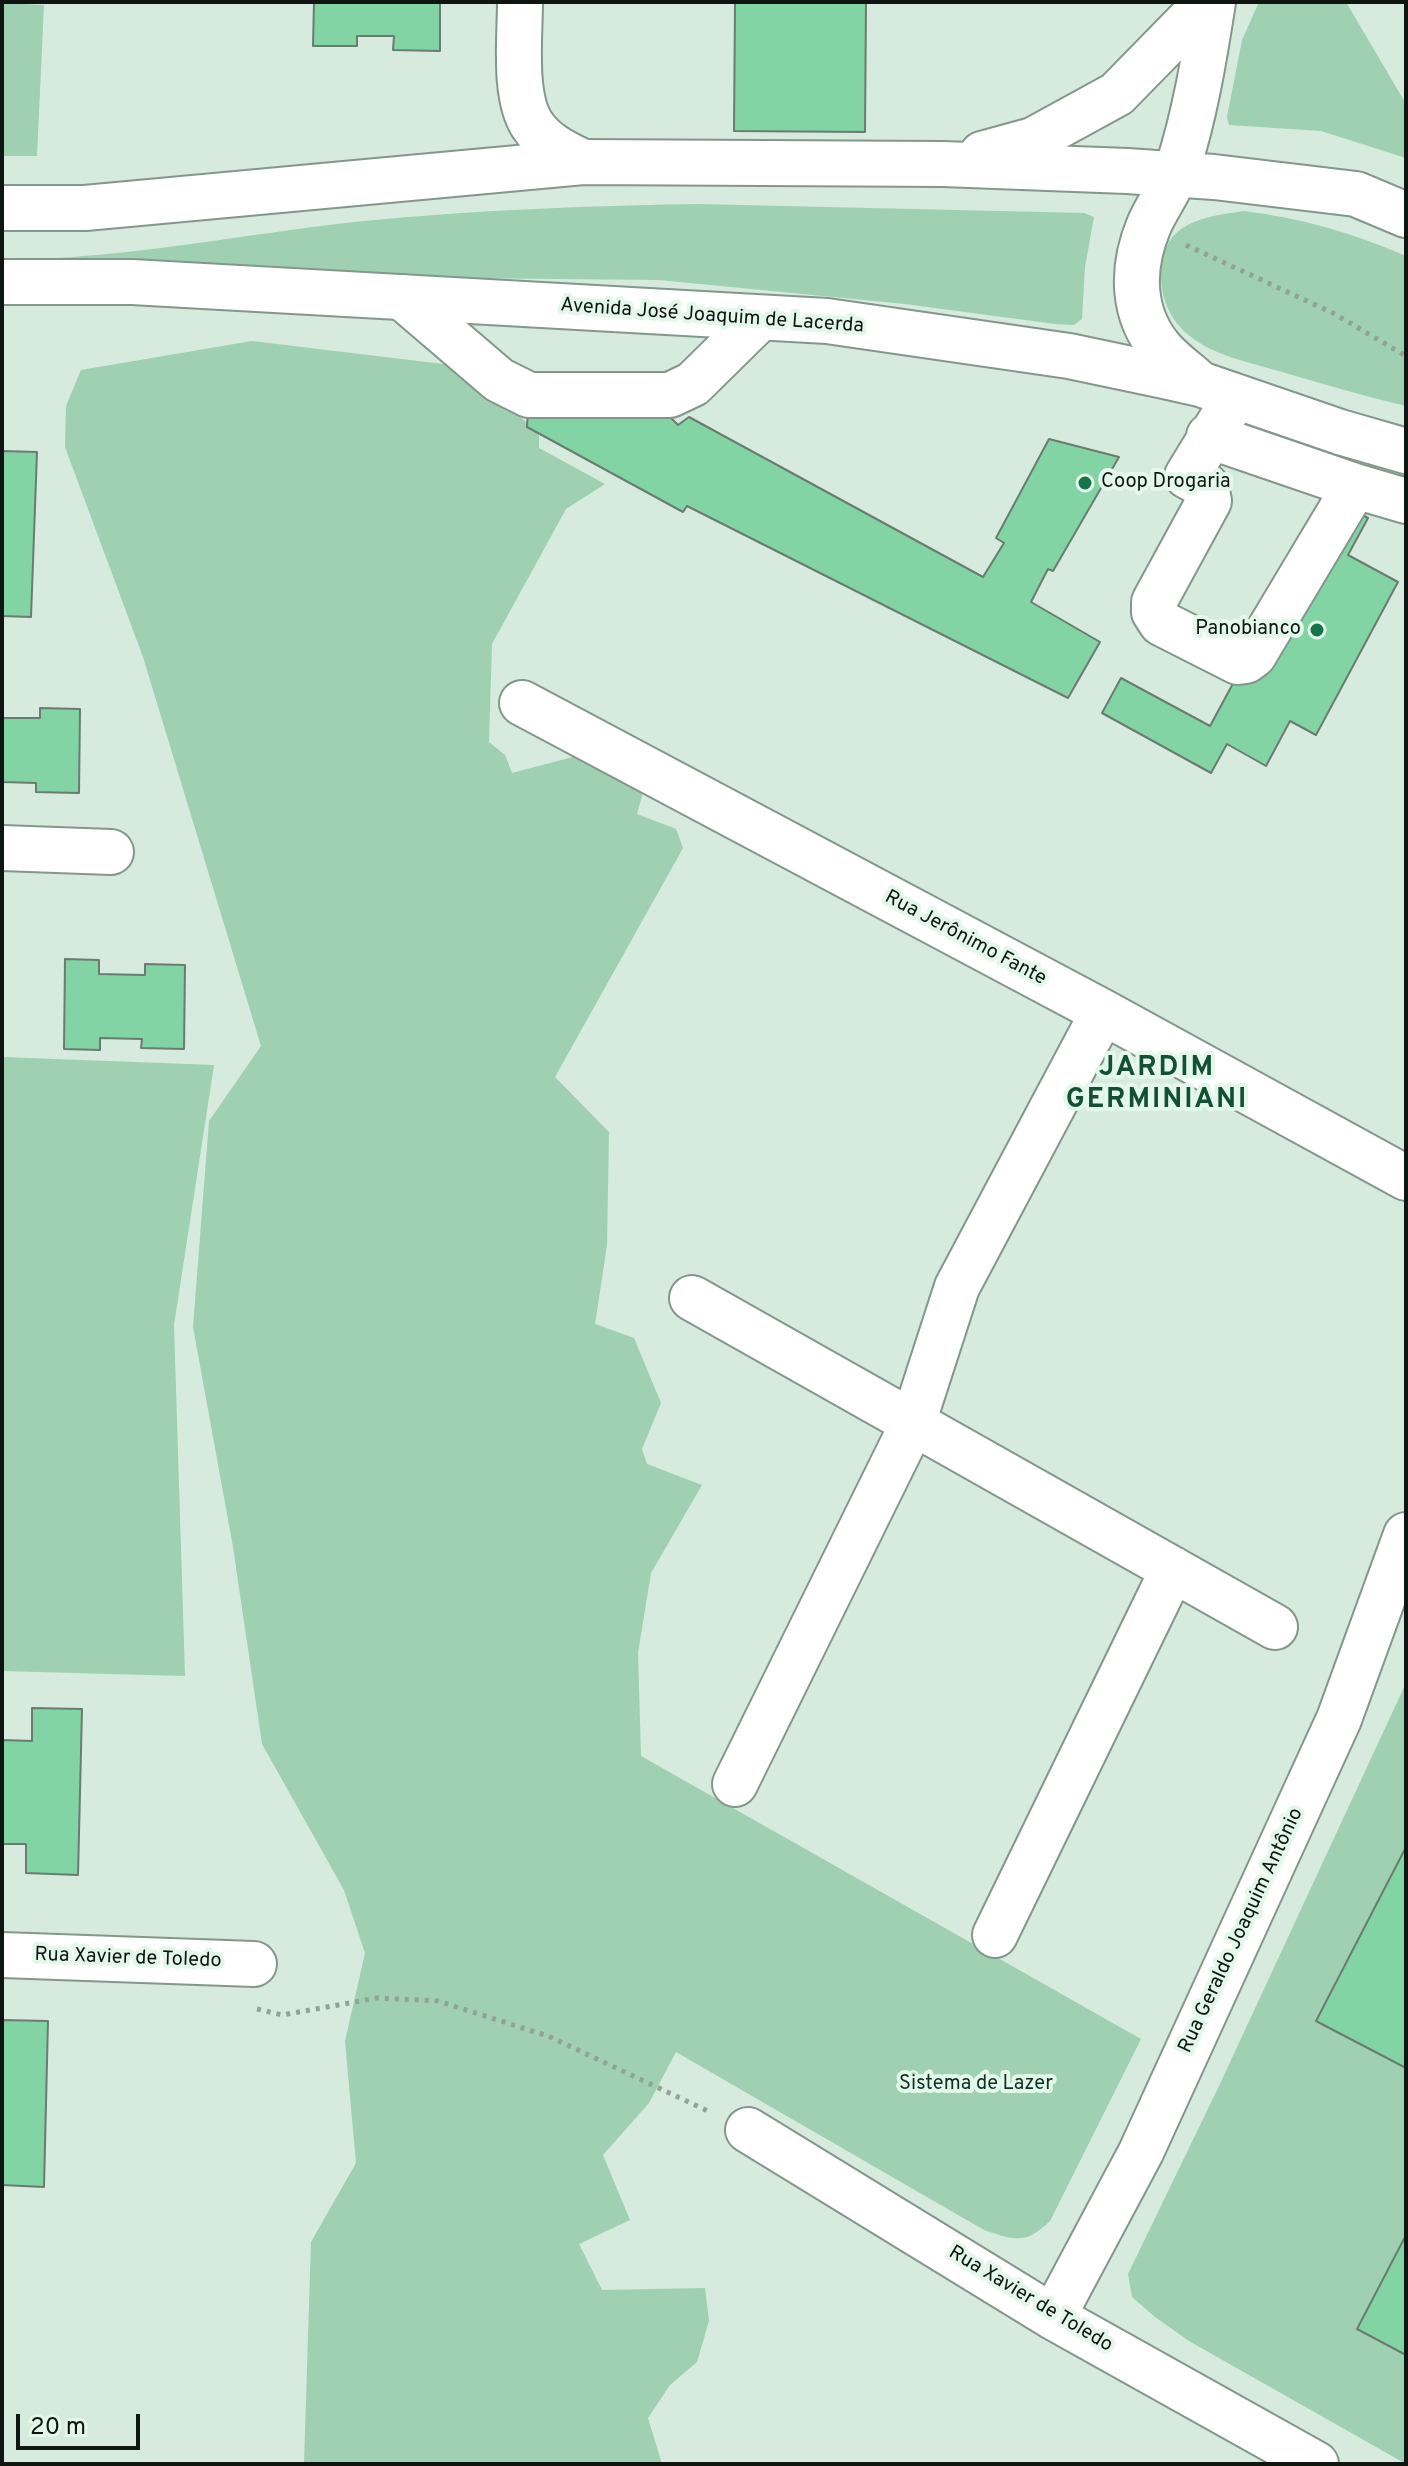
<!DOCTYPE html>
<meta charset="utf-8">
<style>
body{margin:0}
#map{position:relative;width:1408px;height:2466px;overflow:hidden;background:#d6eadd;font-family:Overpass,sans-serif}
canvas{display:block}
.frame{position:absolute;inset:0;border:4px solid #0f1612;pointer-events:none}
.scale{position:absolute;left:16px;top:2414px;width:124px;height:36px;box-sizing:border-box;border:4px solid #0f1612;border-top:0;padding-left:10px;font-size:24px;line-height:28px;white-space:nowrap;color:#0f1612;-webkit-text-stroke:6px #e3f8eb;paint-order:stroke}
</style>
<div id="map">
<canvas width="1408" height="2466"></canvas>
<div class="frame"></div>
<div class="scale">20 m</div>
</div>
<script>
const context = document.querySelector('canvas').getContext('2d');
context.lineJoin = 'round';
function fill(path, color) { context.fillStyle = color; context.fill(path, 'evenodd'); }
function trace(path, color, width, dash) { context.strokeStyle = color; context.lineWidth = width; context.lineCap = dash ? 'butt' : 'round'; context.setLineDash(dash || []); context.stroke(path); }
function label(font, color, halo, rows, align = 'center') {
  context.font = font + ' Overpass,sans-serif'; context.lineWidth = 8; context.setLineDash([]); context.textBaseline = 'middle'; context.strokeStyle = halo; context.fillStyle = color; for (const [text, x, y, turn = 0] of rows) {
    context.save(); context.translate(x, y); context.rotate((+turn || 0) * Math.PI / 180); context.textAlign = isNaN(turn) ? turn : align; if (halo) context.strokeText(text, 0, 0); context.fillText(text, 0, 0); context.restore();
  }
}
const green = new Path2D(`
 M1259 2H1346L1406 104V158L1321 131 1229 125 1227 117 1242 40Z
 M2 3 44 5 37 156H2Z
 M698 204 1084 213 1094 217 1085 267 1082 319 1074 325 1055 324 905 304 659 280 152 275 2 260C124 259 243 234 364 221 475 210 586 206 698 204Z
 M1244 211C1301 218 1353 233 1406 256V406C1364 396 1323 384 1282 372 1250 362 1212 356 1186 333 1165 314 1158 287 1162 261 1169 220 1210 216 1244 211Z
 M252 341 468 367 501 401 539 433V448L605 484 566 509 492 644 489 742 505 755 512 773 592 752 621 772 643 792 637 814 676 829 683 848 555 1077 609 1132 607 1245 595 1324 634 1338 661 1403 642 1449 647 1464 702 1485 651 1573 638 1653 641 1756 1141 2039 1050 2221C1025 2245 1015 2240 984 2230L676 2052 649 2103 603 2155 630 2220 579 2244 602 2290 705 2288 709 2321 697 2362 670 2385 648 2418 662 2464H304L311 2242 356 2163 345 2041 365 1953 344 1890 262 1744 233 1547 193 1327 209 1121 261 1046 143 657 65 447 66 406 81 370Z
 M2 1057 214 1065 174 1325 185 1676 2 1671Z
 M1406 1683V1847L1316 2021 1406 2068V2235L1358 2329 1406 2355V2464L1189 2341 1155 2317 1132 2297 1128 2274 1219 2086Z`);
const building = new Path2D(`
 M314 2H440V51L393 50 394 36H357V46H313Z
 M735 2H866L865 132 734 131Z
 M528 410 667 414 678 425 689 417 983 577 1004 543 996 538 1049 439 1119 457 1053 571 1048 569 1031 602 1100 642 1068 698 687 506 683 512 527 427Z
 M2 451 37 452 31 617 2 616Z
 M1333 499 1368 518 1348 555 1398 582 1316 735 1290 721 1266 766 1227 744 1211 773 1102 713 1121 678 1210 726Z
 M40 708 80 709 79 793 36 792V783L2 782V718H40Z
 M65 959 99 960V974L145 975V964L185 965 184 1049 141 1048 142 1039 100 1038V1050L64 1049Z
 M32 1708 82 1709 78 1875 26 1873V1844H2V1740L32 1741Z
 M1406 1847V2068L1316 2021Z
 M2 2020 48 2021 44 2187 2 2185Z
 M1406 2235V2355L1357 2329Z`);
const path = new Path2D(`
 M1186 245 1333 313 1406 356
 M257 2009 282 2015 377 1998 438 2001 548 2036 710 2112`);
const minor = new Path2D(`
 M520 2C520 36 513 98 533 126 545 144 565 153 583 162
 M402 297 499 380 529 395H670L693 384 760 318
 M1235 397 1187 476 1206 486 1209 501 1154 602V612L1161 623 1238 662 1246 661 1254 655 1355 486
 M1209 436 1355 486 1406 501
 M522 703 1103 1012 1406 1178
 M2 848 111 852
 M692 1298 1275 1627
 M735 1784 913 1423 957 1287 1103 1012
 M995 1935 1173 1569
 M2 1955 254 1964
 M748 2130 1053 2317 1316 2464
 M1053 2317 1141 2152 1339 1719 1406 1535`);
const major = new Path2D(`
 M982 154 1033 140 1117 94 1207 2
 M2 208H85L583 162 943 164 1127 171 1214 177 1356 194 1406 215
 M2 282H132L827 321 1069 356 1164 376 1200 384 1340 432 1406 451
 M1200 384C1188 373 1174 363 1163 351 1131 315 1131 268 1149 225 1157 206 1171 189 1177 170 1195 115 1204 59 1213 2`);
const markers = [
 [1085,483,8,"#177449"],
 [1317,630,8,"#177449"]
];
const streetNames = [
 ["Avenida José Joaquim de Lacerda",712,317,4],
 ["Rua Jerônimo Fante",965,939,28],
 ["Rua Geraldo Joaquim Antônio",1242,1931,-65],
 ["Rua Xavier de Toledo",128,1959,2],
 ["Rua Xavier de Toledo",1030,2300,31]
];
const poiNames = [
 ["Coop Drogaria",1101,483],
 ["Panobianco",1301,630,"right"]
];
const parkNames = [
 ["Sistema de Lazer",976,2085]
];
const districtNames = [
 ["JARDIM",1157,1069],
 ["GERMINIANI",1157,1101]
];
fill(green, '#9ed0b1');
fill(building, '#83d4a4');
trace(building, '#6a7c71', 2);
trace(minor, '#84978b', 48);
trace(major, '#84978b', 48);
trace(path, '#93a298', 5, [4, 6]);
trace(minor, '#fff', 44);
trace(major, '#fff', 44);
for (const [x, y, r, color] of markers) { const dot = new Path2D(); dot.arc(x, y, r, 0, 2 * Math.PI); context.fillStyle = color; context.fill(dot); trace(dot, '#e3f8eb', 3); }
label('20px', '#0f1612', '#e3f8eb', streetNames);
label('20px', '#0f1612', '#e3f8eb', poiNames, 'left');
label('20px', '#0d311f', '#e3f8eb', parkNames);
context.letterSpacing = '2px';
label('bold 28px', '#135033', '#e3f8eb', districtNames);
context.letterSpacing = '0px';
</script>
